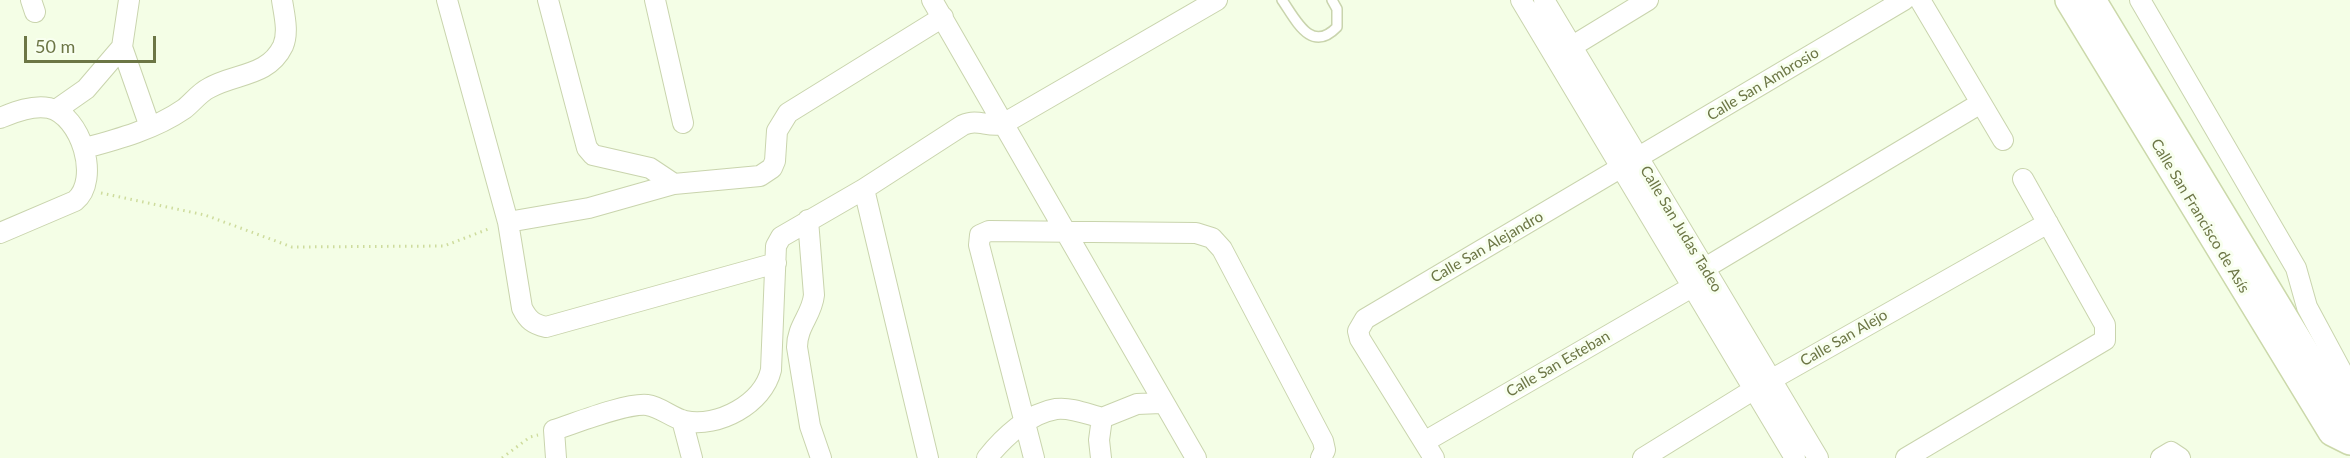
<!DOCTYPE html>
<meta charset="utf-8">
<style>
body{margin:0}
#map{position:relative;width:2350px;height:458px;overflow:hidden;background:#f4fee6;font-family:Lato,sans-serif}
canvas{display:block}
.scale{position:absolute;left:24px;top:36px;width:132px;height:27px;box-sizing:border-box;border:3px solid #6c7645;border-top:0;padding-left:8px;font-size:18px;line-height:21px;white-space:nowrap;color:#6c7645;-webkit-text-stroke:4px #f8ffef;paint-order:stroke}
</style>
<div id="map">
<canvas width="2350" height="458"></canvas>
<div class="scale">50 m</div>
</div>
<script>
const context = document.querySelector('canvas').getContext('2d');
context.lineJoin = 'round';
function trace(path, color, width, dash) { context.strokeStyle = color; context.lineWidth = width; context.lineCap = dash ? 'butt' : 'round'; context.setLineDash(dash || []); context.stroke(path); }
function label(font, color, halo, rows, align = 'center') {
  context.font = font + ' Lato,sans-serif'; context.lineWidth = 6; context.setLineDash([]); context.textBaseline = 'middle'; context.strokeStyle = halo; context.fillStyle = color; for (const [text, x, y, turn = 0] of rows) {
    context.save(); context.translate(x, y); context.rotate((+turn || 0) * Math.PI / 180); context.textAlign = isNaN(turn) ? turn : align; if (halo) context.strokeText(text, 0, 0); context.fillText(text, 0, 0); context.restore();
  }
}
const path = new Path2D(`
 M101 193 205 215 292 247 444 246 491 228
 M502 458 530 437 538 435`);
const lane = new Path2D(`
 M1282 0C1296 20 1311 54 1337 27V9L1332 0`);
const street = new Path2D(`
 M31 0 35 12
 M129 0 122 47 150 127
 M447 0 508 222 522 308C528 320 533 324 546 327L776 263
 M548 0 587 148 593 155 650 168 674 184
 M655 0 683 123
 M932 0 1196 458
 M1521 0 1795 458
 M1544 0 1818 458
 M1920 0 2003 140
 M2140 0 2296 268 2307 307 2349 385 2350 394
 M1571 47 1648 0
 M56 110 86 89 122 47
 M0 118C15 112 32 105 49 108 81 115 101 180 75 201L0 233
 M85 148C119 139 155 129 184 109 192 103 199 93 209 88 235 73 268 77 283 46 289 32 284 14 282 0
 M864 189 928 458
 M808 220 814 295C812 315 797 326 797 347L810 426 821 458
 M508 222 589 208 674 184 760 176 772 168 775 161 777 131 788 113 943 17
 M1705 268 1981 103
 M1102 418 1137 404 1161 403
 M682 420 692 458
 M1424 442 1692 287
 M556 458 554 430C576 423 626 403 647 405 661 407 672 418 685 421 718 428 763 404 771 370L776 246 781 237 864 189 963 125C978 118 988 128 1003 124L1217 0
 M987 458C1003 438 1029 413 1056 409 1071 407 1087 414 1102 418L1099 440 1101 458
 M1034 458 979 245 980 235 989 231 1196 233 1212 238 1222 249 1323 441 1325 450 1321 458
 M1434 458 1360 339 1358 331 1365 319 1904 0
 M1643 458 1753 390 2048 223
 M1906 458 2105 340V325L2023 179
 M2161 458 2171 452 2180 458`);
const secondary = new Path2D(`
 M2069 0 2332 432 2350 441
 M2092 0 2345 418`);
const streetNames = [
 ["Calle San Ambrosio",1763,84,-31],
 ["Calle San Francisco de Asís",2200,216,59],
 ["Calle San Judas Tadeo",1681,229,59],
 ["Calle San Alejandro",1487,247,-30],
 ["Calle San Alejo",1844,338,-30],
 ["Calle San Esteban",1558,364,-30]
];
trace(lane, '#c9d4ad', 12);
trace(street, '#c9d4ad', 22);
trace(secondary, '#cbd8aa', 30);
trace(path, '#cedc9d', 3, [1.5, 4.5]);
trace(lane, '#fff', 9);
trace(street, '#fff', 20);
trace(secondary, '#fff', 27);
label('15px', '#6c7645', '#f8ffef', streetNames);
</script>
